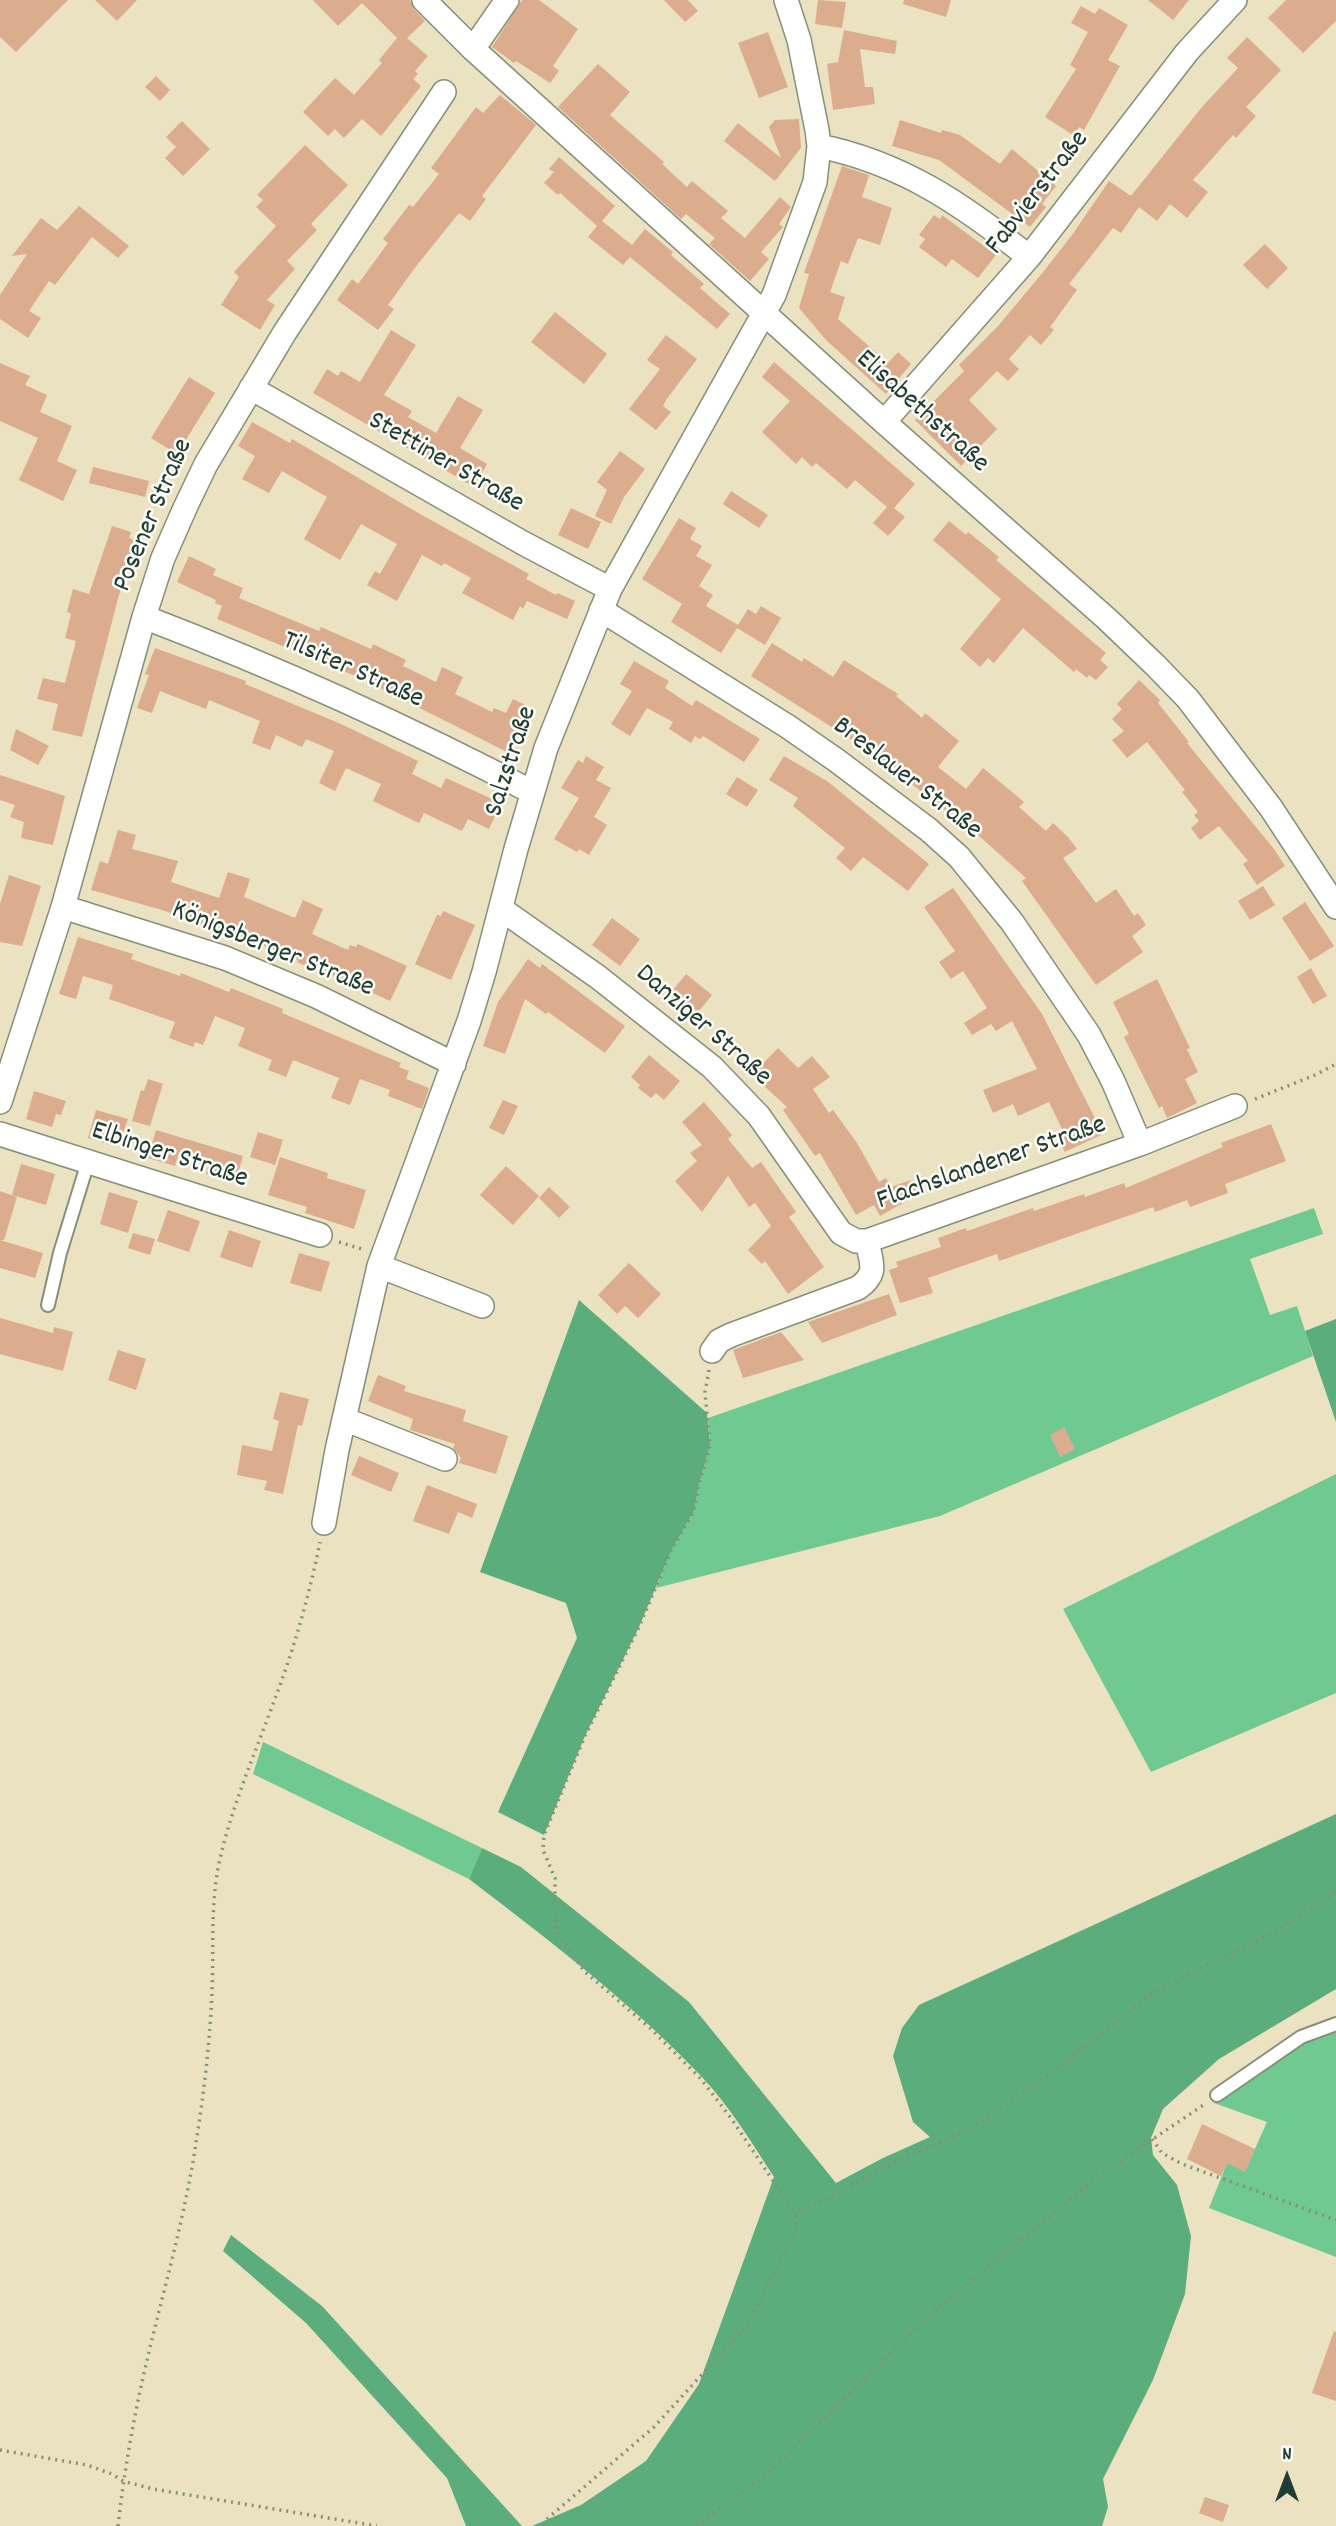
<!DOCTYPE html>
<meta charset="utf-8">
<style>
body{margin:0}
#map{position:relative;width:1336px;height:2526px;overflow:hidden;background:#ebe2c1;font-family:Dekko,sans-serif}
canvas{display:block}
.north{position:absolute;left:1252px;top:2442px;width:70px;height:70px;-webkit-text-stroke:5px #fdfcf7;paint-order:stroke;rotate:0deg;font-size:19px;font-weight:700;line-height:28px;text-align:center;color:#1f3d34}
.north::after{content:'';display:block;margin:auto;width:24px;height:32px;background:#1f3d34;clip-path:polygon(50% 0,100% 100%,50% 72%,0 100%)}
</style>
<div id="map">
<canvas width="1336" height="2526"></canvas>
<div class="north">N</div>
</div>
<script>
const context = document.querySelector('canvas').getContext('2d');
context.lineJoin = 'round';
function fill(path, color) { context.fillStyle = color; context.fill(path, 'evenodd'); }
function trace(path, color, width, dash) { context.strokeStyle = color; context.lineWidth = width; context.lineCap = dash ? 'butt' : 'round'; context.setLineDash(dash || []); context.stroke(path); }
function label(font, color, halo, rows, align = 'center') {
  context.font = font + ' Dekko,sans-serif'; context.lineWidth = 5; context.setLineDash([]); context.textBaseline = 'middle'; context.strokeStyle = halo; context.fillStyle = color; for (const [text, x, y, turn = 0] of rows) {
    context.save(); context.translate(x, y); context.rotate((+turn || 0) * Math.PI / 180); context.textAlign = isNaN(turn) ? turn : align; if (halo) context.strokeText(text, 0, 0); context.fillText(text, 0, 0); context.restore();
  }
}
const green = new Path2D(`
 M1314 1208 1323 1234 1250 1259 1270 1315 1297 1306 1313 1356 940 1516 656 1588 672 1549 694 1511 699 1484 710 1446 708 1418Z
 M1336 1474V1693L1151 1772 1063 1609Z
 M263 1742 482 1848 469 1879 253 1774Z
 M1336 2029V2257L1209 2208 1227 2163 1245 2171 1267 2122 1214 2103 1305 2041Z`);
const forest = new Path2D(`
 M579 1300 707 1413 710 1446 699 1484 694 1511 672 1549 639 1627 585 1736 544 1835 498 1812 577 1638 566 1603 480 1572Z
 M1336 1319V1422L1305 1331Z
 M1336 1814V1989L1219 2059 1163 2109 1151 2138 1153 2155 1177 2185 1191 2236 1185 2294 1153 2380 1103 2479 1108 2507 1102 2526H532L581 2505 646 2461 699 2384 774 2177C752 2143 730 2107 702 2077 632 2003 550 1941 469 1879L482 1848 521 1867 689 2002 836 2183 883 2158 930 2137 913 2122 893 2056 902 2028 919 2005Z
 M231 2235 322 2306 522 2526H466L447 2478 306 2323 223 2251Z`);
const building = new Path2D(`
 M0 0H68L16 52 0 37Z
 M95 0H137L117 21Z
 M313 0H410L414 9 425 21 407 38 428 56 415 71 418 74 413 79 421 86 381 136 362 119 344 138 335 129 328 136 303 112 335 78 354 95 382 63 379 60 397 38 362 3 338 26Z
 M522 0H539L578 29 553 66 559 71 550 83 516 61 514 63 492 47Z
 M664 0H688L698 11 685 22Z
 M818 0 846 2 842 28 815 24Z
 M904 0H951L946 17 903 4Z
 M1148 0H1189L1173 20Z
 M1286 0H1336V21L1303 53 1268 18Z
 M1081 6 1095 14 1099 8 1128 25 1108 60 1120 66 1084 130 1079 127 1073 135 1045 117 1076 69 1070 65 1088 32 1071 23Z
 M844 30 897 41 895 54 860 49 865 87H873L875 104 833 110 827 64 838 62Z
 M768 32 788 87 759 98 738 43Z
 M1247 37 1281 70 1246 107 1256 116 1236 138 1233 135 1193 180 1208 192 1187 218 1170 204 1157 221 1139 207 1121 233 1113 228 1069 284 1077 290 1050 327 1054 330 1041 345 1030 335 1009 359 1019 369 1008 381 997 371 969 400 997 429 961 466 915 420 964 371 959 365 998 326 1044 271 1072 235 1109 181 1131 196 1202 107 1238 68 1227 58Z
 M598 64 630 92 610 115 664 162 662 164 687 187 692 181 728 211 721 218 745 238 780 197 791 207 779 224 783 227 761 252 769 259 750 281 709 244 715 238 686 214 681 219 558 107Z
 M156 76 170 90 160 101 145 87Z
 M500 95 536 125 482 196 486 199 470 221 459 213 417 265 388 305 394 309 378 330 337 300 352 279 358 284 388 243 383 239 409 205 413 207 439 174 431 168 476 107 483 113Z
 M799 119 801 148 775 181 724 141 738 123 781 158 769 127 775 120Z
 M900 120 941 133 942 130 960 135 1000 164 1012 149 1056 186 1042 204 1046 207 1030 227 939 160 892 146Z
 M182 121 210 149 183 176 165 158 176 147 166 137Z
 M305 145 348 185 311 224 317 230 287 261 295 269 267 300 275 305 260 330 221 305 239 277 234 272 276 226 256 207 263 200 257 195Z
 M559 157 615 206 602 221 632 245 645 229 673 252 671 255 704 284 700 288 730 314 717 329 630 257 623 265 588 237 597 226 560 193 558 195 544 183 554 172 549 169Z
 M842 166 869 175 862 197 892 208 880 245 858 238 848 264 841 261 830 292 845 297 838 319 888 363 898 352 911 364 886 394 827 341 799 308 809 274 804 273Z
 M79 206 129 246 118 258 92 237 55 285 49 281 29 311 41 318 28 338 0 319V295L27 254 12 256 41 218 57 230Z
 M934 215 940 219 942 215 996 255 978 278 952 259 946 267 919 247 925 239 919 235Z
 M1265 244 1288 268 1267 289 1243 265Z
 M555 312 607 354 584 384 531 342Z
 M391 330 416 345 384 395 412 411 408 417 436 433 458 396 483 410 460 448 487 464 474 487 313 393 327 369 338 376 341 371 360 382Z
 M666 335 697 359 666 400 663 406 671 412 656 430 629 409 660 369 647 360Z
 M774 362 915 484 894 508 905 517 888 536 873 523 887 507 855 480 847 489 816 463 812 467 802 457 796 464 762 432 790 401 762 377Z
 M0 363 30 376 25 385 47 395 40 412 72 426 57 461 77 470 63 501 19 480 38 438 0 421Z
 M189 377 215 393 177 454 151 438Z
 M252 422 290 443 292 439 420 514 529 574 526 579 556 595 557 593 575 601 567 619 527 601 523 609 520 606 513 620 462 593 471 578 444 563 442 566 422 555 397 601 367 585 375 571 380 574 397 544 361 524 340 560 304 539 327 497 282 471 269 493 242 479 255 456 238 446Z
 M620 451 645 469 624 497 611 524 595 516 607 490 597 482Z
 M93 467 149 481 145 497 89 483Z
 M731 491 768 515 759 528 723 504Z
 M571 508 601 522 588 549 558 535Z
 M679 518 696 528 690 539 702 546 696 556 712 565 699 586 713 595 706 606 738 625 748 609 756 614 761 606 781 618 765 645 737 628 721 653 671 622 682 604 642 579Z
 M949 521 966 535 968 532 999 557 996 560 1106 653 1100 660 1108 667 1096 680 1089 675 1087 678 1076 669 1074 672 1023 628 994 663 988 658 980 667 960 649 1001 599 933 540Z
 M112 526 131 532 129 538 138 541 119 595 82 737 52 730 58 704 37 699 43 678 65 683 76 641 65 638 71 614 67 612 73 589 89 594Z
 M189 556 216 569 213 575 243 588 239 598 319 631 321 627 371 649 373 644 406 660 403 666 436 682 442 667 463 677 455 694 492 712 494 708 506 713 513 699 532 708 509 753 358 677 217 619 222 606 215 603 216 600 177 582Z
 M772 643 802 662 804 658 833 677 844 660 898 694 896 696 922 718 925 713 959 741 938 767 966 789 983 768 1024 802 1019 807 1046 831 1053 823 1068 837 1077 849 1063 858 1096 903 1116 889 1134 916 1138 913 1146 925 1132 936 1143 952 1096 985 1022 881 1026 878 948 808 946 811 893 769 895 767 751 676Z
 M155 648 246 681 245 684 341 724 418 761 412 774 441 788 446 778 501 803 489 829 468 819 462 831 424 813 419 823 373 801 381 784 346 768 335 791 319 783 334 751 306 739 302 747 276 735 270 750 252 743 260 721 209 700 206 709 160 691 152 713 137 708 149 675 145 674Z
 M634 661 669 681 665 688 692 706 696 700 760 739 744 762 703 736 700 739 695 736 691 743 669 729 673 722 647 708 630 736 611 724 632 691 620 684Z
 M1139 680 1160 700 1158 703 1189 742 1187 743 1274 849 1285 866 1257 885 1243 864 1248 861 1219 826 1200 840 1191 828 1199 821 1194 815 1198 812 1182 792 1185 790 1147 742 1127 758 1112 740 1124 731 1112 719 1122 709 1117 704Z
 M16 729 49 746 38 765 10 750Z
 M586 756 604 767 596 780 611 788 594 817 607 825 589 855 579 849 577 852 554 839 579 798 561 788 578 760 583 763Z
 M784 756 827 781 929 864 908 891 863 857 851 871 836 858 845 848 793 806 798 798 769 780Z
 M0 775 65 796 53 845 21 838 24 822 10 817 15 805 0 800Z
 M737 777 758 790 747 807 726 794Z
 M118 830 136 835 132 849 178 861 171 882 219 898 228 872 250 879 244 897 295 918 303 900 323 909 312 934 348 950 350 945 356 947 358 944 407 966 390 1001 324 971 323 974 297 962 298 960 212 925 211 928 162 910 91 890 100 861 108 864Z
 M9 875 41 886 22 946 0 942V904Z
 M1263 886 1275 905 1250 920 1238 901Z
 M953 888 1042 1014 1103 1134 1065 1152 1056 1135 1063 1131 1049 1102 1018 1116 1013 1104 993 1113 983 1090 1037 1069 1012 1021 996 1031 991 1024 972 1035 964 1023 987 1008 963 971 951 979 939 962 955 951 924 907Z
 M1305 902 1334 946 1310 961 1282 918Z
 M443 911 475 925 451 980 415 964 437 915 441 916Z
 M612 918 640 939 620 966 592 945Z
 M78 937 133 954 131 959 180 976 181 973 229 992 231 988 283 1009 282 1013 401 1063 399 1067 409 1071 406 1079 429 1088 422 1109 388 1096 390 1090 360 1079 350 1105 331 1098 339 1078 293 1060 286 1077 268 1070 272 1060 238 1046 245 1028 215 1016 203 1045 195 1042 193 1047 169 1038 175 1022 109 999 113 985 83 976 76 999 59 994Z
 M528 959 540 968 542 964 625 1026 605 1053 548 1012 546 1014 525 999 505 1054 483 1046 498 1002Z
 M1311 968 1327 996 1313 1004 1297 977Z
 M686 974 712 995 695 1016 669 995Z
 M1157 979 1190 1048 1187 1049 1198 1072 1185 1079 1197 1103 1167 1118 1162 1106 1159 1108 1124 1037 1129 1034 1113 1002Z
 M778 1048 798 1068 812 1056 830 1077 813 1089 829 1113 833 1110 857 1143 879 1182 886 1178 891 1187 911 1180 919 1194 880 1216 874 1205 856 1215 820 1153 815 1156 783 1110 787 1107 752 1075Z
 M649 1055 680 1081 664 1100 656 1093 651 1098 638 1088 640 1085 631 1077Z
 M148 1079 163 1084 150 1126 132 1121 141 1090 144 1091Z
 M34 1091 66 1101 61 1115 56 1114 52 1127 26 1119Z
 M503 1100 518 1106 504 1135 489 1128Z
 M704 1102 732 1135 728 1139 752 1168 761 1162 796 1212 789 1217 824 1267 788 1294 765 1261 762 1264 748 1250 771 1226 755 1203 749 1207 728 1176 702 1212 675 1181 697 1161 690 1153 702 1145 682 1122Z
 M96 1110 128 1119 123 1133 118 1132 114 1146 88 1138Z
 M1271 1124 1286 1161 1225 1184 1228 1193 1190 1207 1187 1200 1155 1212 1153 1207 999 1261 997 1254 928 1278 933 1293 900 1303 889 1270 898 1267 896 1262 941 1247 938 1238 966 1228 967 1231 1033 1208 1034 1211 1084 1194 1085 1197 1124 1183 1126 1188 1223 1147 1221 1143Z
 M156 1130 243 1156 235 1183 206 1174 210 1160 179 1152 175 1166 148 1158Z
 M258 1132 283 1140 275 1165 250 1157Z
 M280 1157 328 1173 327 1178 366 1190 354 1229 305 1213 307 1207 268 1195Z
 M21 1164 55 1174 46 1205 12 1195Z
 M506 1166 539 1196 513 1225 480 1195Z
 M549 1187 570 1207 559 1218 539 1198Z
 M0 1191 17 1197 4 1240H0Z
 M109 1192 138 1201 128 1233 100 1224Z
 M168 1210 200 1221 189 1252 157 1241Z
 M229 1230 261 1241 252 1268 220 1257Z
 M133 1233 155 1239 150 1255 128 1248Z
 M0 1240 43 1253 35 1278 0 1268Z
 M299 1253 330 1262 321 1292 290 1283Z
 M629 1263 661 1294 638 1318 625 1306 617 1314 598 1295Z
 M889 1294 897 1315 822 1343 808 1322Z
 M0 1318 53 1333 54 1327 73 1332 63 1371 0 1354Z
 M781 1332 804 1360 743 1378 733 1350Z
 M118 1350 146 1359 136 1390 108 1380Z
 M378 1375 406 1386 404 1391 466 1410 463 1421 508 1436 496 1474 459 1463 461 1458 453 1448 455 1444 410 1430 413 1419 368 1401Z
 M280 1392 309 1399 302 1426 298 1425 283 1494 264 1490 267 1481 237 1475 242 1445 272 1451 279 1421 273 1419Z
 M1064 1427 1075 1449 1060 1457 1050 1435Z
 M359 1456 399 1473 391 1492 351 1475Z
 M427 1485 477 1504 472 1518 458 1512 449 1534 413 1521Z
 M1202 2124 1255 2149 1245 2172 1227 2163 1221 2176 1187 2159Z
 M1334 2331 1336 2332V2401L1312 2393Z
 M1205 2497 1229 2505 1223 2522 1199 2513Z`);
const path = new Path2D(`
 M1255 1099 1315 1075 1336 1064
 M339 1242 365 1250
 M709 1370 705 1392 710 1446 699 1484 694 1511 672 1549 639 1627 585 1736 544 1835 543 1850 555 1878V1929L584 1971 650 2028 701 2079 731 2118 796 2215 885 2167 968 2130 1056 2070 1154 1992 1280 1929 1336 1892
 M1152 2139 1162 2153 1182 2164 1336 2220
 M0 2450 87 2465 112 2474 123 2481 153 2489 377 2526
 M118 2526C123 2482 130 2439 139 2396 157 2311 183 2229 196 2143 204 2093 210 2041 212 1991 214 1947 210 1902 220 1859 232 1806 254 1756 273 1704 293 1652 309 1597 320 1542
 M545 2526 548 2518 654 2427 749 2323 796 2230V2215
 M696 2526 772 2470 922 2322 1098 2176 1205 2104`);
const service = new Path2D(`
 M48 1305 60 1253 88 1162
 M1217 2095 1301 2037 1336 2024`);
const minor = new Path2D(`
 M424 0 473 49 884 422 1107 619 1155 665 1188 699 1271 808 1336 907
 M473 49 507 0
 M819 146C903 163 963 205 1029 257
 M251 388 523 543 610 589
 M884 422 1029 257 1187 52 1235 0
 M601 610 787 726 836 760 929 830 959 857 1012 922 1089 1035 1113 1081 1140 1144
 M144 617C277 668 406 726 532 792
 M63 907 225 958 316 996 454 1064
 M501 909 598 977 712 1067 759 1116 841 1233 856 1241H867L1140 1144 1235 1106
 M0 1102 63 907 144 617 163 558 185 508 206 464 285 332 444 92
 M0 1134 320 1235
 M379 1266 482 1306
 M712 1351 719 1341 731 1335 858 1288C879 1273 871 1263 867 1241
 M344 1419 445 1459
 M324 1523 337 1450 379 1266 469 1021 484 972 516 849 546 748 610 589 774 295 815 182 819 146 817 130 799 40 786 0`);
const streetNames = [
 ["Fabvierstraße",1039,194,-52],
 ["Elisabethstraße",921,413,42],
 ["Stettiner Straße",445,464,30],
 ["Posener Straße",155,516,-67],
 ["Tilsiter Straße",352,672,24],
 ["Salzstraße",513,762,-72],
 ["Breslauer Straße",906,780,38],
 ["Königsberger Straße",272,951,22],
 ["Danziger Straße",702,1027,41],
 ["Elbinger Straße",169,1157,18],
 ["Flachslandener Straße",992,1165,-19]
];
fill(green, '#6fc991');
fill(forest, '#5bad7b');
fill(building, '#dcac8f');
trace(service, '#85907a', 16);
trace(minor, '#85907a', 26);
trace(path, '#85907a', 3.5, [2, 5]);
trace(service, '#fff', 12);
trace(minor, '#fff', 23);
label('28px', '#1f3d34', '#fdfcf7', streetNames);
</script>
